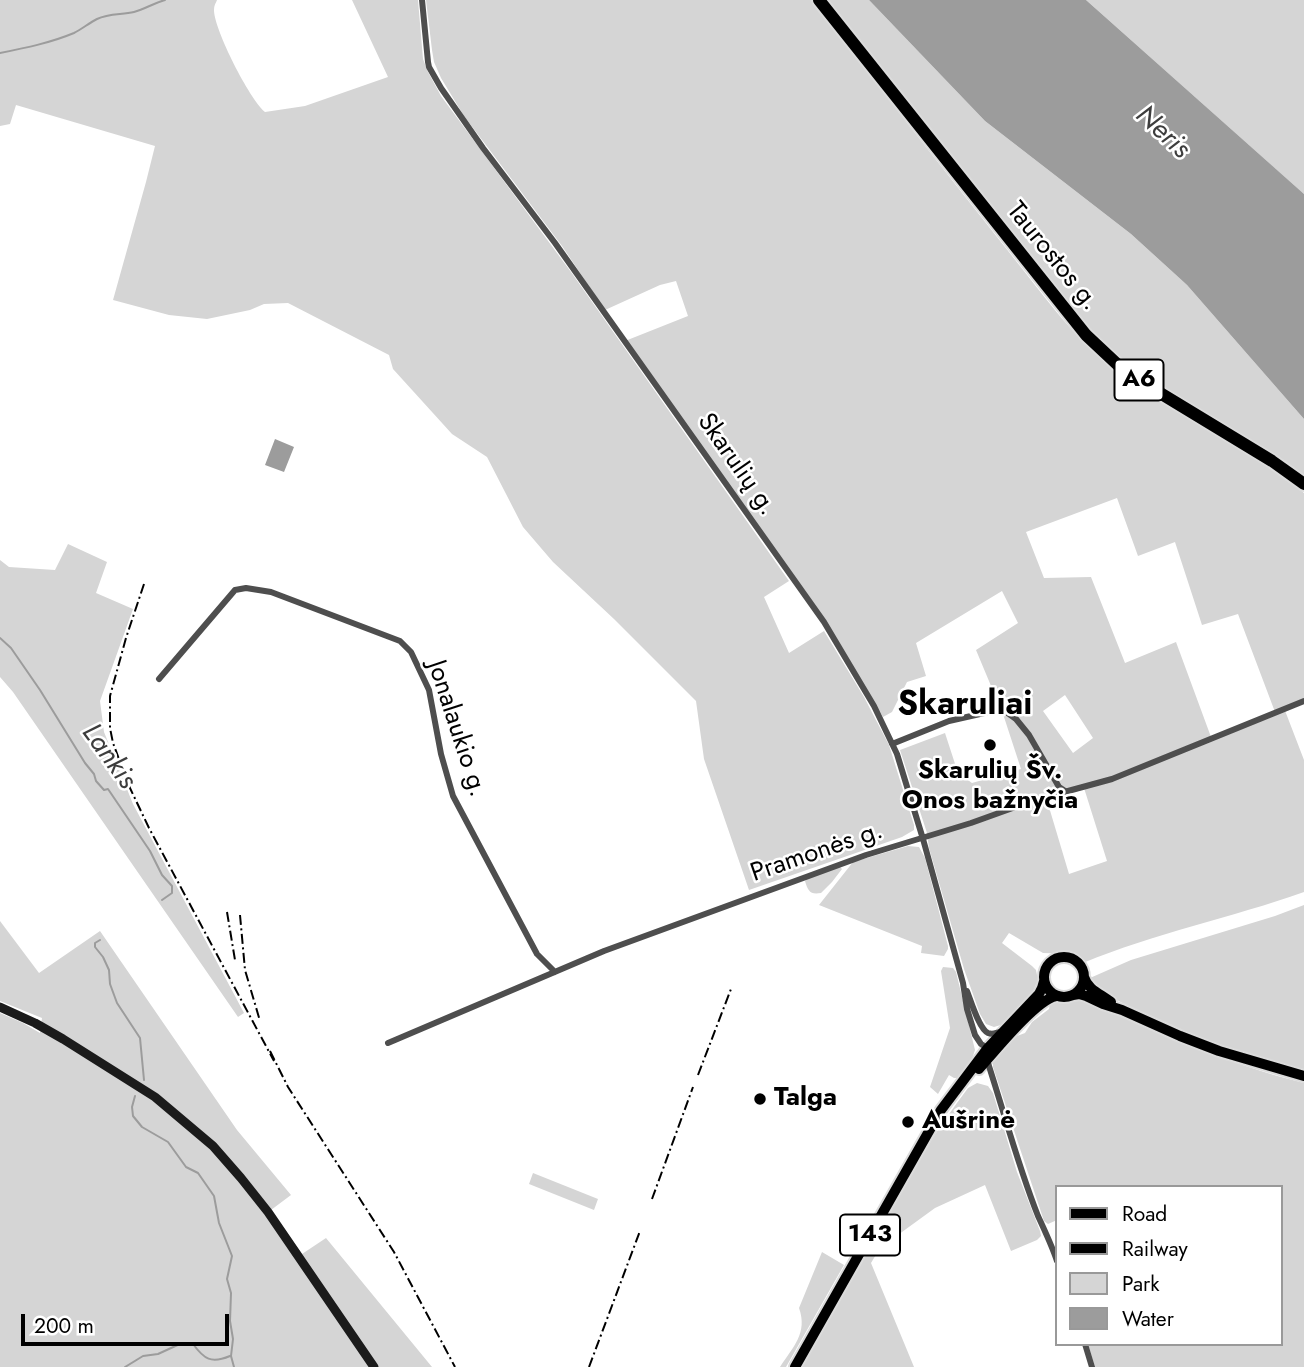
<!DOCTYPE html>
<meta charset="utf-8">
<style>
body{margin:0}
#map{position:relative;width:1304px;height:1367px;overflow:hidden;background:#fff;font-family:Jost,sans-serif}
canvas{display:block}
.legend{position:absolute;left:1055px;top:1185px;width:228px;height:161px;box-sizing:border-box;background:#fff;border:2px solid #999;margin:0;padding:9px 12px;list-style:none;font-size:21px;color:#000}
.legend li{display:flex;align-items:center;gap:14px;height:35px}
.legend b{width:35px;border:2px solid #999}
.scale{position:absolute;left:21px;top:1314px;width:208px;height:32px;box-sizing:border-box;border:4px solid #000;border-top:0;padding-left:9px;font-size:21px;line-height:24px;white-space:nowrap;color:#000;-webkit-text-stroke:5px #fff;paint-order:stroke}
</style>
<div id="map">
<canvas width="1304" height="1367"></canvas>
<ul class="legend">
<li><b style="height:9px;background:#000"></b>Road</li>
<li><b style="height:9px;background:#000"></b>Railway</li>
<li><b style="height:19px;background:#d5d5d5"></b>Park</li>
<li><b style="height:19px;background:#9c9c9c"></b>Water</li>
</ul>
<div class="scale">200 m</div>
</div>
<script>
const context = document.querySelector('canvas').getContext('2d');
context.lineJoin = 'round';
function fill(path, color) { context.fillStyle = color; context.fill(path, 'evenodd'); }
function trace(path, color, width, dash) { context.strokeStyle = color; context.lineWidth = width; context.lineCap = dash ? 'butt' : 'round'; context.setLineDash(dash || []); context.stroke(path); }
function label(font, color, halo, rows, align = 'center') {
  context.font = font + ' Jost,sans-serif'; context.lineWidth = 5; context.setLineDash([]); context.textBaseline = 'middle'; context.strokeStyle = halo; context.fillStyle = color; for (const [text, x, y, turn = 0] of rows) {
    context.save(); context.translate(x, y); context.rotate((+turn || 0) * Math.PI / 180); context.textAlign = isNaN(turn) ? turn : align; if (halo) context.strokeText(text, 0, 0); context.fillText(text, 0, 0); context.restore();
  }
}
const green = new Path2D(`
 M0 0H217C215 5 214 5 214 11 215 31 249 98 265 112L305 106 388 77 352 0H418L423 59 428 72 441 96 571 272 789 581 764 597 789 653 824 631 864 697 889 745 914 825V830L902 837 749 890 704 759 696 701 614 619 553 562 523 527 487 457 452 434 393 369 389 355 288 303 264 304 250 310 207 319 169 315 113 300 146 182 155 146 16 105 10 124 0 126Z
 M426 0H811C875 81 937 162 1001 242 1032 280 1065 327 1101 359 1162 413 1243 440 1304 493V701L1284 708 1304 760V892C1231 918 1155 933 1083 963L1072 954 1043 953 1009 933 1002 943 1032 966 1036 970 1038 980 1030 998 1004 1024 994 1027 986 1024 980 1014 964 969 929 848 927 833 900 750 945 733 958 773 972 783 1021 769 1004 717 976 650 1018 623 1002 591 916 643 926 676 907 682 892 712 883 717 841 646 625 341 688 316 676 281 660 285 605 310 562 246 464 116 441 78 434 62 432 50ZM1117 498 1138 556 1175 542 1202 625 1238 614 1275 712 1211 737 1176 642 1125 663 1091 577 1044 578 1026 532ZM1065 695 1093 738 1073 753 1043 711ZM1084 788 1107 861 1069 874 1046 797Z
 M828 0H869L985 121 1131 234 1187 285 1304 419V475L1270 452 1160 386 1124 361 1083 322Z
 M1086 0H1304V194L1287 179Z
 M68 544 107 562 96 593 133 609 100 701 104 732 133 804 244 1013 238 1017 13 692 0 677V560L9 567 55 570Z
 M908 846 919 847 925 858 948 946V949L944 956 921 953 922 946 819 905 853 862Z
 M840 867 842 869 832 882 821 893C810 895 808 891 805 881L807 879Z
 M1304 905V1070C1249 1057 1195 1038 1144 1013 1125 1004 1103 996 1090 978L1131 960 1275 916Z
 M0 921 39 973 100 931 237 1130 291 1195 271 1210 302 1254 326 1238 432 1367H0V1013L23 1023 40 1033 42 1018 0 1001Z
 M943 967 953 968 956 972 975 1050 972 1059 957 1078H954L949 1075 938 1094 930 1087 950 1028 941 971Z
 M1076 1000 1088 1001C1159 1034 1228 1064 1304 1083V1367H1095L1088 1344H1281V1187H1057V1220L1048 1224 1044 1221 993 1067V1062L997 1053 1017 1036 1025 1033 1032 1022 1049 1009 1050 1003Z
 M977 1083 988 1086 993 1093 1017 1172 1040 1231 1041 1236 1037 1240 1011 1251 985 1185 935 1208 880 1248 871 1263 914 1367H802L885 1222C906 1174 937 1130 968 1088Z
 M533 1173 598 1199 594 1210 529 1184Z
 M822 1252 844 1265 786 1367H780C793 1347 808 1333 799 1308Z`);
const water = new Path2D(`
 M869 0H1086L1304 194V419L1187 285 1131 234 985 121Z
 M275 439 294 447 284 472 265 465Z`);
const stream = new Path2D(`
 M0 53C25 48 50 43 74 33 82 29 89 23 97 19 109 13 122 15 134 12 145 9 154 3 165 0
 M0 638 11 648 40 690 85 763 94 774 96 781 104 790 108 789 150 851 162 875 172 886V893L162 900
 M100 940 95 943V947L103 957 109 970 110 984 117 1003 140 1038 144 1080
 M135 1096 132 1107 133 1116 142 1127 168 1142 186 1167 198 1173 214 1196 219 1223 232 1256 227 1279 231 1293 230 1321 233 1339 231 1356 234 1367
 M125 1367 143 1356 158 1354 182 1343 193 1344C204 1359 211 1364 230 1356`);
const street = new Path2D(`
 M422 0 428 62 429 67 441 88 483 148 555 243 824 622 874 706 897 754 923 839 963 983 967 1009 975 1035 981 1044 989 1049
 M159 679 235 590 246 588 271 592 400 641 411 652 429 690 441 754 453 796 537 954 555 972
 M892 744 949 721 1002 709 1016 719 1029 735 1059 787 1065 791
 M967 991C971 1001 979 1029 988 1033 993 1035 995 1033 1000 1032
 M388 1043 604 951 866 855 971 823 1035 800 1112 779 1304 701
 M987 1060C1004 1112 1018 1166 1038 1216 1045 1231 1052 1246 1057 1261
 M1085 1344 1092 1367`);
const secondary = new Path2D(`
 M0 1007 35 1023 63 1039 155 1097 213 1146 241 1178 268 1212 374 1367`);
const primary = new Path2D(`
 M1044 977a20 20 0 1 1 40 0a20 20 0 1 1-40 0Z
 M1084 977C1088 990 1101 994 1111 1002
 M1073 995 1079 994 1086 996 1103 1004 1122 1010 1180 1036 1219 1051 1304 1076
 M979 1069C994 1052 1036 1000 1056 996
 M795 1367 941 1110 987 1049 1039 994 1042 988 1044 981`);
const highway = new Path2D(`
 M819 0 1086 335 1118 365 1137 379 1272 461 1304 484`);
const rail = new Path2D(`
 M144 584 126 638 110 696V728L113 743 129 786 149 828 274 1061
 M227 912 235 960
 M240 915 245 970 260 1021
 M270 1051 288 1087 394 1252 455 1367
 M698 1075 731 989
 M652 1199 693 1087
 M589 1367 640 1231`);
const markers = [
 [990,745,7,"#000"],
 [760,1099,7,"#000"],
 [908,1122,7,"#000"]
];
const shields = [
 [1139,380,49],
 [870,1235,60]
];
const shieldNames = [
 ["A6",1139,380],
 ["143",870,1235]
];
const streetNames = [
 ["Taurostos g.",1052,257,51],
 ["Skarulių g.",736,465,55],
 ["Jonalaukio g.",456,729,72],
 ["Pramonės g.",817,853,-19]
];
const poiNames = [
 ["Skarulių Šv.",990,772,"center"],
 ["Onos bažnyčia",990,802,"center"],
 ["Talga",774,1099],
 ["Aušrinė",922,1122]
];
const waterNames = [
 ["Neris",1162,133,43],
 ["Lankis",108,757,54]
];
const districtNames = [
 ["Skaruliai",965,706]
];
fill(green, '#d5d5d5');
fill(water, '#9c9c9c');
trace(stream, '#9c9c9c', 2);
trace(primary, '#dbdbdb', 14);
trace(highway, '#dbdbdb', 16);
trace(street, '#4e4e4e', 6);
trace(secondary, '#1b1b1b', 9);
trace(primary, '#000', 10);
trace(highway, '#000', 12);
trace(rail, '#000', 2, [10, 3.5, 2, 3.5]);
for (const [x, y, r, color] of markers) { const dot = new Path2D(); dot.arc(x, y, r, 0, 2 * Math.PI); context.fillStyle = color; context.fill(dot); trace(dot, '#fff', 2.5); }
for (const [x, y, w] of shields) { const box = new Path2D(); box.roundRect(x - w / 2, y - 20.5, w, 41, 5); context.fillStyle = '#fff'; context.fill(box); trace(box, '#000', 2); }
label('bold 24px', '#000', null, shieldNames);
label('26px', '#000', '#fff', streetNames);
label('bold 26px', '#000', '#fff', poiNames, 'left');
label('italic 28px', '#3d3d3d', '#fff', waterNames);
label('bold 33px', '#000', '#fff', districtNames);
</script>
